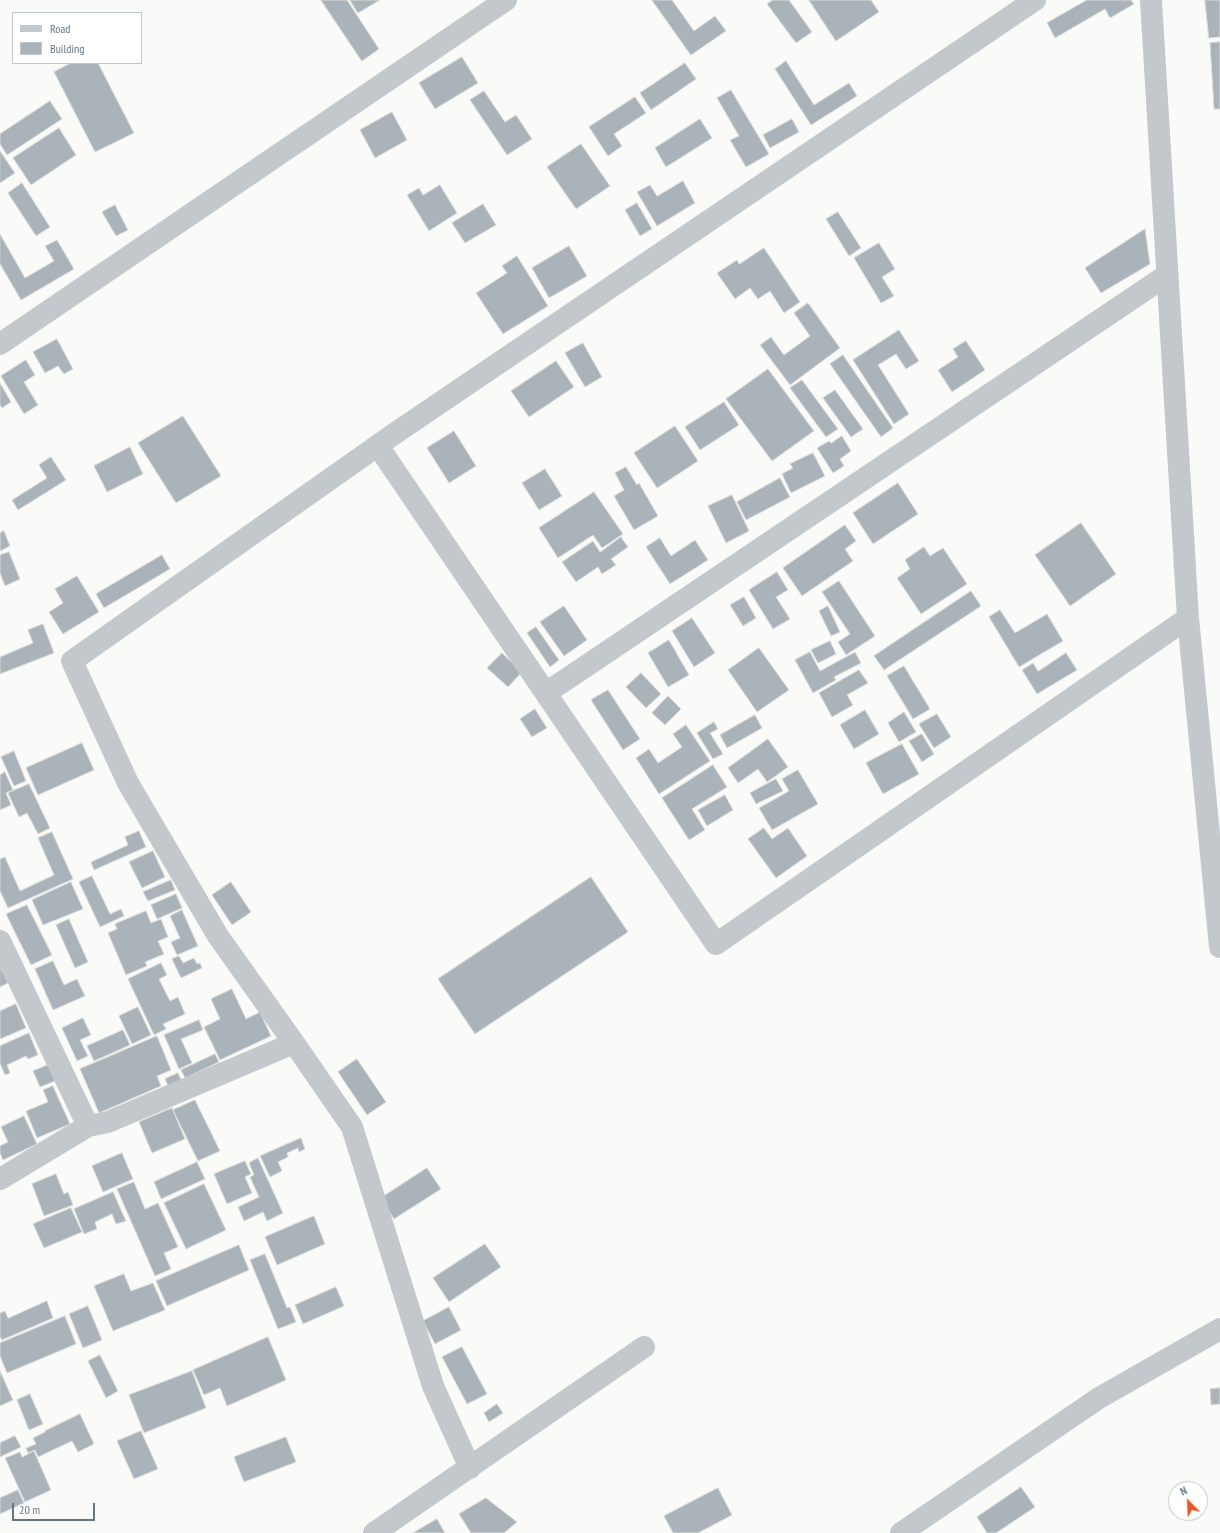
<!DOCTYPE html>
<style>
body{margin:0}
#map{position:relative;width:1220px;height:1533px;overflow:hidden;background:#fafaf8;font-family:"PT Sans Narrow",sans-serif}
canvas{display:block}
.legend{position:absolute;left:12px;top:12px;width:130px;height:52px;box-sizing:border-box;background:#fff;border:1px solid #c1c8cd;margin:0;padding:5px 7px;list-style:none;font-size:12px;color:#657683}
.legend li{display:flex;align-items:center;gap:8px;height:20px}
.legend b{width:20px;border:1px solid #c1c8cd}
.north{position:absolute;left:1168px;top:1481px;width:40px;height:40px;box-sizing:border-box;background:#fff;border:1px solid #c1c8cd;border-radius:50%;rotate:336deg;font-size:11px;font-weight:700;line-height:16px;text-align:center;color:#657683}
.north::after{content:'';display:block;margin:auto;width:14px;height:18px;background:#e4572e;clip-path:polygon(50% 0,100% 100%,50% 72%,0 100%)}
.scale{position:absolute;left:12px;top:1503px;width:83px;height:18px;box-sizing:border-box;border:2px solid #657683;border-top:0;padding-left:5px;font-size:12px;line-height:14px;white-space:nowrap;color:#657683;-webkit-text-stroke:3px #fff;paint-order:stroke}
</style>
<div id="map">
<canvas width="1220" height="1533"></canvas>
<ul class="legend">
<li><b style="height:5px;background:#c3c8cc"></b>Road</li>
<li><b style="height:11px;background:#aab3b9"></b>Building</li>
</ul>
<div class="north">N</div>
<div class="scale">20 m</div>
</div>
<script>
const context = document.querySelector('canvas').getContext('2d');
context.lineJoin = 'round';
function fill(path, color) { context.fillStyle = color; context.fill(path, 'evenodd'); }
function trace(path, color, width, dash) { context.strokeStyle = color; context.lineWidth = width; context.lineCap = dash ? 'butt' : 'round'; context.setLineDash(dash || []); context.stroke(path); }
const building = new Path2D(`
 M321 0H347L379 49 362 61Z
 M350 0H380L358 13Z
 M652 0H672L694 31 715 16 726 31 691 55Z
 M773 0H789L812 32 796 43 767 4Z
 M809 0H871L879 12 836 41Z
 M1087 0H1131L1134 4 1110 18 1105 9 1055 38 1047 23Z
 M1205 0H1220V37L1209 38Z
 M1220 42V109H1214L1210 43Z
 M462 57 478 83 435 109 419 83Z
 M786 61 814 105 849 83 857 96 811 125 775 69Z
 M71 63H98L134 133 95 152 54 72Z
 M685 63 696 79 651 110 640 93Z
 M731 90 769 154 746 167 730 140 739 136 717 98Z
 M484 91 505 122 516 115 532 139 507 155 470 100Z
 M635 97 646 113 614 134 622 146 608 156 589 127Z
 M50 101 62 119 7 155 0 144V134Z
 M392 112 407 140 375 158 360 130Z
 M700 119 712 138 666 167 655 148Z
 M792 119 799 132 770 148 763 135Z
 M59 128 76 155 31 185 13 158Z
 M581 144 610 186 576 209 547 167Z
 M0 151 15 173 0 183Z
 M683 181 695 203 657 226 637 192 650 185 657 196Z
 M22 183 50 227 36 236 8 193Z
 M440 185 457 213 429 231 407 195 419 188 423 195Z
 M637 203 652 229 640 236 625 210Z
 M483 204 496 225 465 243 452 223Z
 M115 205 128 230 116 236 102 212Z
 M838 212 861 248 849 256 826 219Z
 M1145 229 1150 264 1101 293 1085 268Z
 M0 234 25 278 54 261 45 246 57 240 74 269 21 300 0 264Z
 M879 243 895 269 882 277 894 296 881 303 854 258Z
 M569 246 587 276 549 298 532 268Z
 M764 248 800 302 784 313 770 291 758 299 750 288 735 299 717 273 737 260 739 264Z
 M517 256 548 306 503 334 476 293 507 273 502 266Z
 M808 303 840 348 790 385 760 345 771 337 784 355 810 336 794 313Z
 M899 330 919 361 906 369 896 354 878 365 909 414 894 424 853 360Z
 M57 339 73 369 64 374 58 366 45 373 33 352Z
 M966 341 985 370 952 392 938 370 958 357 953 349Z
 M583 343 602 377 585 387 565 353Z
 M843 355 893 428 881 437 830 364Z
 M26 360 35 375 24 382 38 405 24 414 1 376Z
 M556 361 574 387 529 417 511 391Z
 M768 369 814 431 772 461 726 399Z
 M802 380 838 429 826 437 790 388Z
 M0 383 11 402 2 408 0 405Z
 M835 390 863 429 851 437 823 398Z
 M724 402 739 425 700 450 685 427Z
 M183 416 221 476 176 503 138 443Z
 M675 426 698 461 657 488 634 453Z
 M454 431 476 466 449 483 427 448Z
 M842 436 851 451 840 459 844 466 833 473 817 448 829 441 831 443Z
 M130 447 143 474 107 492 94 466Z
 M813 453 825 476 791 493 782 474 793 468 790 464Z
 M51 457 66 480 18 510 12 500 47 478 39 465Z
 M626 467 637 485 639 483 658 516 634 530 614 496 624 490 615 473Z
 M545 469 562 496 539 510 522 483Z
 M780 478 790 497 746 520 737 502Z
 M898 483 918 514 873 544 853 513Z
 M594 492 623 534 602 548 593 535 558 558 539 528Z
 M732 495 749 531 726 543 708 506Z
 M1081 523 1116 574 1070 606 1035 555Z
 M845 525 856 541 845 549 853 561 802 596 783 568Z
 M4 531 10 546 0 551V533Z
 M621 537 628 547 611 559 616 565 602 574 598 567 576 582 562 562 593 541 600 552Z
 M660 538 671 556 695 540 708 560 670 584 646 547Z
 M924 547 930 556 943 548 967 584 921 614 897 578 910 569 905 560Z
 M9 552 20 579 5 586 0 573V555Z
 M162 555 170 569 104 608 96 594Z
 M777 572 788 590 776 597 790 619 773 629 749 590Z
 M77 576 99 612 63 634 49 612 63 603 55 589Z
 M839 581 875 636 846 655 838 642 850 634 822 592Z
 M971 591 981 606 884 670 874 656Z
 M744 597 756 618 743 626 730 605Z
 M564 606 587 640 564 656 540 622Z
 M828 606 840 632 831 636 819 611Z
 M1000 610 1015 633 1047 614 1063 641 1019 667 989 617Z
 M692 618 715 653 694 667 672 631Z
 M43 624 54 653 0 674V657L33 643 28 630Z
 M536 627 559 660 550 667 527 633Z
 M669 640 689 675 668 687 648 653Z
 M830 641 836 654 818 663 811 650Z
 M759 648 789 690 757 712 728 670Z
 M810 652 820 671 855 652 861 663 834 677 836 680 813 693 795 660Z
 M502 653 522 672 508 687 487 668Z
 M1066 653 1077 670 1037 694 1022 670 1033 663 1038 671Z
 M904 666 930 709 913 719 887 676Z
 M859 670 868 683 847 695 853 705 832 717 819 693Z
 M641 673 661 694 646 708 626 687Z
 M608 690 640 739 623 750 591 700Z
 M668 696 681 709 665 725 652 713Z
 M535 709 547 728 532 737 520 719Z
 M865 710 879 734 854 749 840 725Z
 M904 712 916 732 899 742 888 723Z
 M937 714 951 737 934 748 919 724Z
 M755 715 762 728 727 748 720 735Z
 M714 722 718 729 710 733 723 754 713 759 697 733Z
 M686 725 710 761 659 794 636 758 649 749 658 763 682 747 673 734Z
 M922 734 934 754 922 762 909 741Z
 M768 739 788 767 767 782 758 769 738 783 728 768Z
 M82 743 94 770 38 795 26 768Z
 M902 744 919 774 883 794 866 763Z
 M14 751 26 781 14 786 1 757Z
 M713 765 727 787 692 809 705 830 689 840 662 798Z
 M798 770 818 804 772 830 759 808 789 791 782 779Z
 M5 772 13 790 6 793 11 805 0 810V775Z
 M776 779 783 791 756 804 750 793Z
 M29 784 50 828 38 834 27 813 19 817 8 793Z
 M725 795 733 810 707 826 698 810Z
 M764 828 772 839 788 828 807 856 776 878 748 839Z
 M139 831 146 847 94 870 91 862 128 845 125 837Z
 M52 832 73 879 8 908 0 891V859L5 857 20 891 54 875 38 838Z
 M153 851 165 877 142 888 129 862Z
 M92 876 110 914 121 909 124 916 100 927 79 882Z
 M591 877 628 932 475 1034 438 979Z
 M171 880 175 890 148 901 143 892Z
 M71 882 83 909 43 925 32 900Z
 M231 882 251 912 232 925 212 895Z
 M176 894 182 908 157 919 151 905Z
 M27 905 52 955 31 965 6 914Z
 M182 910 198 946 177 955 171 942 180 938 170 916Z
 M146 911 151 923 161 919 168 937 158 941 164 954 145 962 147 966 126 975 108 933 117 929 115 924Z
 M69 919 88 962 75 968 56 925Z
 M179 956 183 963 194 958 197 964 200 963 202 968 181 978 172 959Z
 M53 961 64 985 77 979 85 996 53 1010 35 969Z
 M161 963 167 975 159 979 170 1001 178 997 185 1014 163 1024 166 1029 154 1035 128 979Z
 M0 966 8 983 0 987Z
 M232 989 246 1019 260 1012 271 1036 220 1060 204 1027 220 1019 211 999Z
 M16 1004 26 1028 0 1039V1011Z
 M138 1007 151 1035 132 1044 119 1016Z
 M83 1018 91 1035 80 1040 88 1056 77 1061 62 1028Z
 M199 1020 203 1030 181 1039 192 1063 179 1069 164 1035Z
 M123 1030 130 1045 94 1061 87 1046Z
 M29 1033 38 1055 28 1059 26 1056 7 1065 10 1073 5 1075 0 1063V1046Z
 M157 1036 171 1070 157 1076 161 1086 99 1113 80 1069Z
 M215 1054 219 1062 185 1078 181 1070Z
 M357 1059 386 1102 367 1115 338 1072Z
 M48 1065 55 1081 40 1087 33 1071Z
 M178 1073 183 1084 170 1090 165 1079Z
 M53 1086 70 1124 37 1138 26 1111 48 1102 43 1090Z
 M195 1100 220 1151 198 1161 173 1110Z
 M172 1108 185 1139 152 1153 139 1122Z
 M24 1116 37 1144 3 1160 0 1153V1146L8 1142 1 1127Z
 M301 1138 305 1149 299 1152 298 1148 287 1153 288 1157 278 1162 282 1171 270 1177 260 1156Z
 M122 1153 133 1179 103 1192 92 1166Z
 M258 1158 283 1213 267 1221 263 1212 244 1221 238 1207 259 1197 250 1177 254 1175 249 1163Z
 M245 1161 251 1174 245 1177 252 1193 227 1204 214 1174Z
 M197 1162 205 1179 161 1199 154 1182Z
 M427 1168 441 1189 394 1219 381 1198Z
 M56 1174 64 1194 68 1192 73 1205 44 1216 32 1184Z
 M134 1182 145 1209 158 1203 178 1247 164 1253 171 1269 155 1276 117 1189Z
 M204 1184 226 1230 186 1249 164 1203Z
 M113 1192 126 1221 116 1224 112 1214 95 1222 97 1229 84 1234 74 1209Z
 M71 1208 82 1232 44 1248 33 1224Z
 M314 1216 325 1244 277 1265 265 1237Z
 M485 1244 501 1267 449 1302 433 1278Z
 M239 1245 249 1270 167 1306 156 1281Z
 M265 1254 287 1308 290 1307 296 1322 278 1329 250 1260Z
 M124 1274 131 1291 153 1283 165 1310 113 1331 94 1286Z
 M336 1287 344 1306 303 1324 295 1305Z
 M47 1301 53 1318 2 1340 0 1337V1313L5 1311 8 1318Z
 M88 1306 102 1340 83 1348 69 1314Z
 M449 1307 461 1330 435 1344 423 1321Z
 M65 1316 76 1344 7 1373 0 1356V1343Z
 M268 1337 286 1380 227 1406 220 1388 204 1395 193 1370Z
 M462 1347 487 1394 467 1404 442 1357Z
 M100 1355 118 1391 106 1398 88 1361Z
 M0 1371 13 1400 0 1406Z
 M192 1371 206 1408 144 1433 129 1395Z
 M1220 1388V1404L1211 1405 1210 1389Z
 M30 1394 43 1424 29 1430 17 1400Z
 M497 1404 503 1413 489 1422 484 1413Z
 M80 1414 94 1444 78 1452 72 1441 38 1457 35 1450 28 1453 26 1448 36 1444 33 1438 45 1432V1431Z
 M141 1431 158 1469 134 1479 117 1441Z
 M15 1436 21 1447 0 1457V1443Z
 M286 1437 296 1462 244 1482 234 1457Z
 M34 1451 51 1490 25 1502 5 1458 20 1452 22 1457Z
 M1021 1487 1035 1507 996 1533H987L977 1517Z
 M718 1488 732 1515 698 1533H673L664 1516Z
 M18 1490 24 1503 0 1514V1498Z
 M486 1498 517 1522 504 1533H471L459 1514Z
 M437 1519 445 1533H413Z`);
const minor = new Path2D(`
 M1151 0 1188 618 1220 947
 M0 344 506 0
 M378 446 716 944 1188 618
 M546 693 1167 275
 M0 941 88 1126
 M0 1179 88 1126 108 1122 294 1043
 M470 1468 433 1386 352 1127 294 1043 218 936 128 783 72 661 394 434 1035 0
 M374 1533 644 1347
 M901 1533 1099 1398 1220 1329`);
fill(building, '#aab3b9');
trace(building, '#dcdcda', 1);
trace(minor, '#c3c8cc', 22);
</script>
